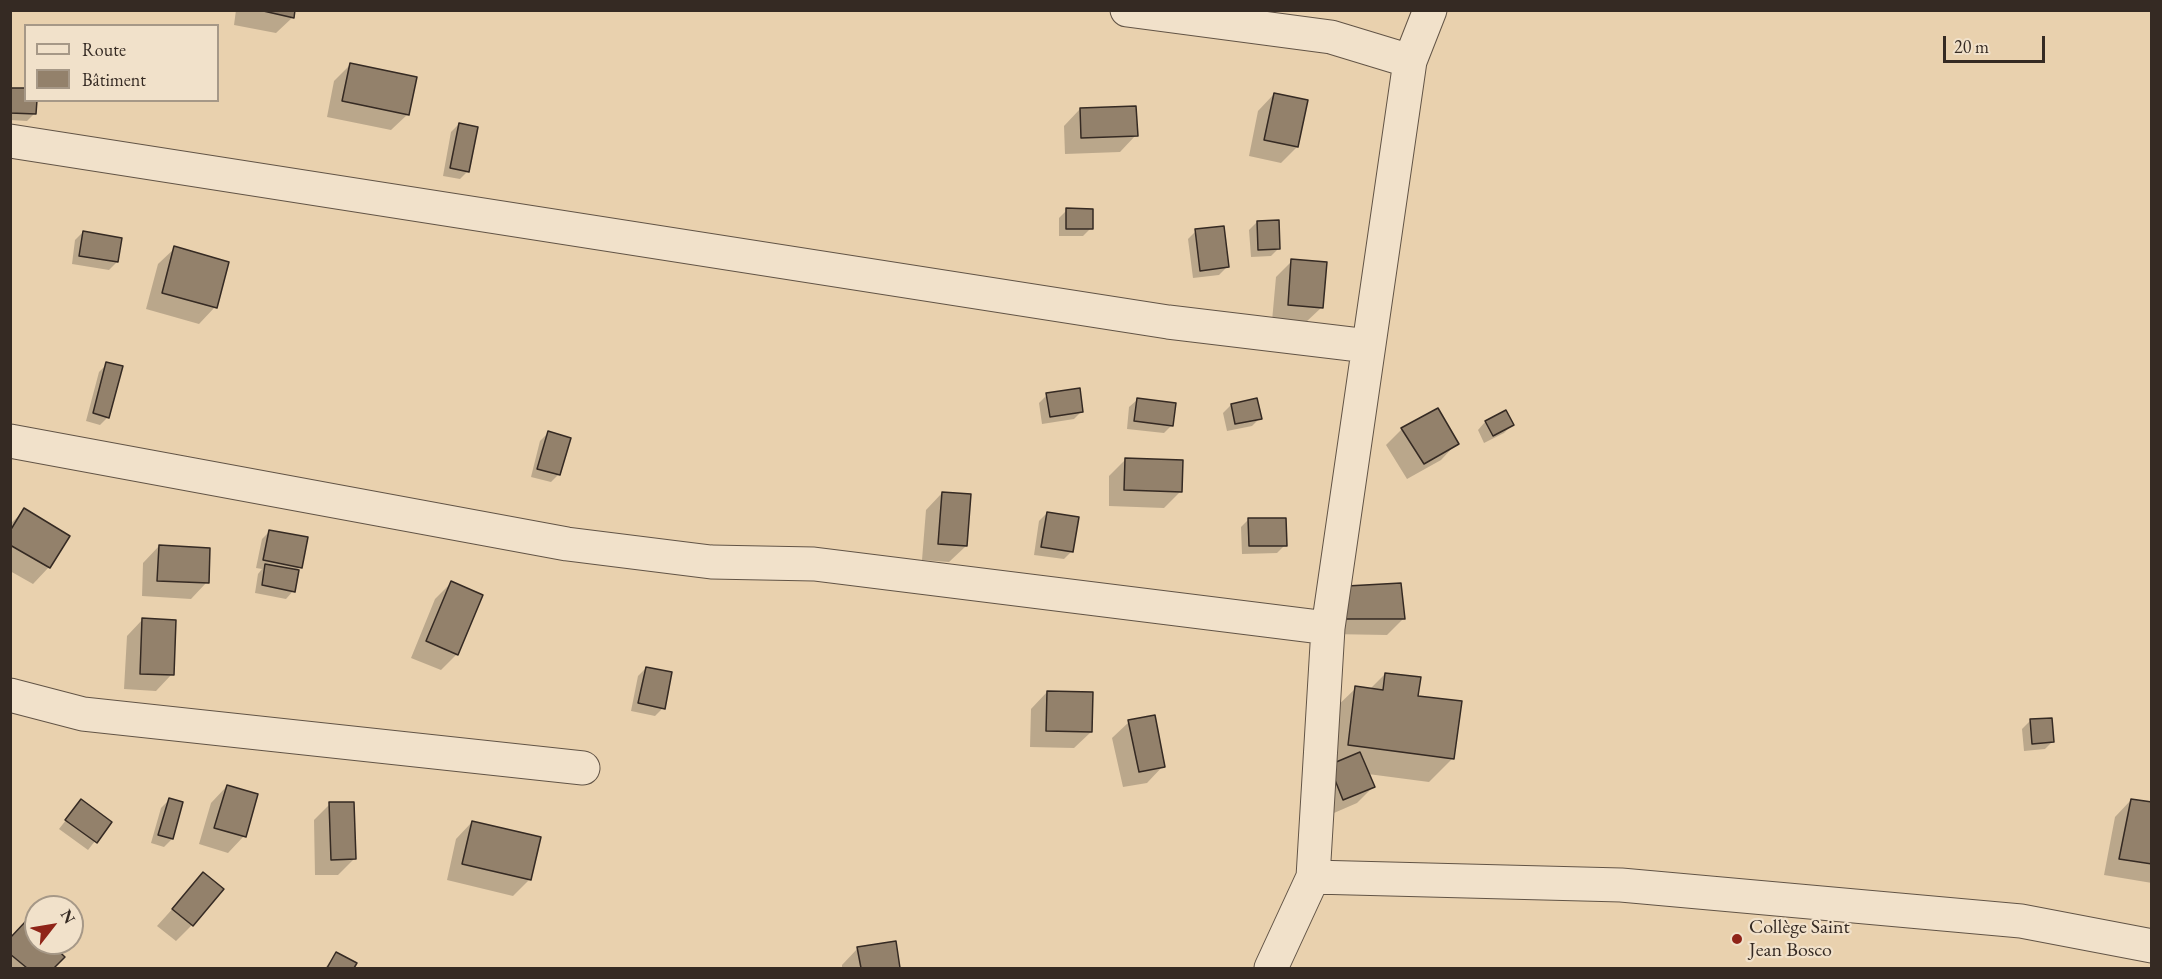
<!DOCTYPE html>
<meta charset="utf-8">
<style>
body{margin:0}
#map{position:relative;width:2162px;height:979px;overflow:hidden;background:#e9d1ae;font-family:"EB Garamond",serif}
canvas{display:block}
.frame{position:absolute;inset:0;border:12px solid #352a23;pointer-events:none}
.legend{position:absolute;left:24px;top:24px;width:195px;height:78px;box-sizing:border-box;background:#f1e1ca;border:2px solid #a69887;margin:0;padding:8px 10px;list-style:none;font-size:18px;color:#352a23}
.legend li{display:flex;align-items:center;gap:12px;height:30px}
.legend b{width:30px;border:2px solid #a69887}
.north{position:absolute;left:24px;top:895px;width:60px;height:60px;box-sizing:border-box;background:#f1e1ca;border:2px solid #a69887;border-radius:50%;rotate:59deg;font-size:16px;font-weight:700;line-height:24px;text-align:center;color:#352a23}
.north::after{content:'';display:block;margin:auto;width:21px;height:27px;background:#8f2418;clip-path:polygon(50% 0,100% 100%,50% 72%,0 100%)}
.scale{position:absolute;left:1943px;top:36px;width:102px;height:27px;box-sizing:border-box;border:3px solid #352a23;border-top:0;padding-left:8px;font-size:18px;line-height:21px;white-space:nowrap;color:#352a23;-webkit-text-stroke:4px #f1e1ca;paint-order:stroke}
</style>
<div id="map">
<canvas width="2162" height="979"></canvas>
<div class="frame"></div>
<ul class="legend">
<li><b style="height:8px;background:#f1e1ca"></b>Route</li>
<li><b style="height:16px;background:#93816b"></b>Bâtiment</li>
</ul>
<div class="north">N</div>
<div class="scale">20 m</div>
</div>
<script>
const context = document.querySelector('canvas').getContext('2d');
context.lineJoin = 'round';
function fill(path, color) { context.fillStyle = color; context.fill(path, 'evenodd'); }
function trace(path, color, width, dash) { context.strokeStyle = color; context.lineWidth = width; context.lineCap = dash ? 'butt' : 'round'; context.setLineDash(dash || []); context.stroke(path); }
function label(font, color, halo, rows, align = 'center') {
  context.font = font + ' "EB Garamond",serif'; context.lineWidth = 4.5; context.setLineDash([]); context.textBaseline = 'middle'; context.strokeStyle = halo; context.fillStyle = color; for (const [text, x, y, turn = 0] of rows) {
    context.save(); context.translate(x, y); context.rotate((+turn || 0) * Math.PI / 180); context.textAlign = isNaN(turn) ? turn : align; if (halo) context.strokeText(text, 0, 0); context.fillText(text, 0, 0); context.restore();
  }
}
const shadow = new Path2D(`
 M236 10H294L293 17 276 33 234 25Z
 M350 65 408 114 391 130 327 117 334 81Z
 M10 90 26 100 35 113 27 121 10 120Z
 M1274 94 1297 147 1281 163 1249 156 1258 111Z
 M1080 109 1136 135 1120 152 1065 154 1064 126Z
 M459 124 468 171 460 179 443 176 451 132Z
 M1067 210 1091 228 1083 236H1059V218Z
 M1257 222 1279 248 1271 256 1251 257 1249 230Z
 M1196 231 1227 267 1219 275 1193 278 1188 239Z
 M83 232 117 262 109 270 72 264 75 240Z
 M175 248 215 307 199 324 146 309 158 264Z
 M1292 261 1322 307 1305 323 1272 321 1276 277Z
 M107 364 108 417 100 425 86 421 99 372Z
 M1047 395 1082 411 1074 419 1042 424 1039 403Z
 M1137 400 1172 425 1164 433 1127 429 1129 407Z
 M1231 405 1260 418 1252 426 1227 431 1223 413Z
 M1485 422 1512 425 1504 433 1484 443 1478 430Z
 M1402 429 1457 443 1441 460 1407 479 1386 445Z
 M548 433 559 474 551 482 531 477 540 441Z
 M1125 460 1181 491 1164 508 1109 506V476Z
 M942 493 966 546 949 562 922 560 926 510Z
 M25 510 68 536 49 567 33 584 10 571V524Z
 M1047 513 1072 551 1064 559 1034 555 1039 521Z
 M1249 519 1285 545 1277 553 1242 554 1241 527Z
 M270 531 306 538 293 591 286 599 255 593 258 574 262 569 256 568 262 539Z
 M159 546 207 582 191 599 142 596 143 563Z
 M451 583 457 654 441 670 411 658 435 599Z
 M1332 604 1403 619 1387 635 1329 634Z
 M143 619 172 674 156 691 124 689 127 636Z
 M646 668 663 708 655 716 631 711 638 676Z
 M1385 674 1417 697 1453 758 1429 782 1368 774 1373 787 1357 803 1327 816 1332 711 1356 688 1370 689Z
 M1047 692 1091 732 1074 748 1030 747 1031 709Z
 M2030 721 2053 741 2045 749 2024 751 2022 729Z
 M1129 722 1163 766 1147 783 1123 787 1112 738Z
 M227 786 244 836 228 853 199 844 211 803Z
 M169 800 172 839 164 847 151 843 161 808Z
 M2131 800 2152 804V883L2104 875 2115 817Z
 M81 801 110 822 88 850 59 829Z
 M330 804 354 859 338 875H315L314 820Z
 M472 822 530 879 513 896 447 880 456 839Z
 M204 874 192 925 176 941 157 926Z
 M36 932V943H48L63 957 52 968H10V939Z
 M895 943 898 968H842V965L858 948Z
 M336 954 355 964 353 968H325Z`);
const building = new Path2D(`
 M259 10H295L294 18Z
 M350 63 417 77 409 115 342 101Z
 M10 88H26V100H37L36 114 10 113Z
 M1274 93 1308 100 1298 147 1264 140Z
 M1136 106 1138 136 1081 138 1080 108Z
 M459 123 478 127 469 172 450 168Z
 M1066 208 1093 209V229H1066Z
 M1279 220 1280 249 1258 250 1257 221Z
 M1224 226 1229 267 1200 271 1195 229Z
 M83 231 122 238 118 262 79 256Z
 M174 246 229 262 217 308 162 293Z
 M1291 259 1327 262 1323 308 1288 305Z
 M106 362 123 366 109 418 93 413Z
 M1080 388 1083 412 1050 417 1046 393Z
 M1137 398 1176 403 1173 426 1134 421Z
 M1257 398 1262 419 1235 424 1231 404Z
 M1438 408 1459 444 1424 464 1401 428Z
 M1506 410 1514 425 1493 436 1485 421Z
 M548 431 571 438 560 475 537 469Z
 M1125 458 1183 460 1182 492 1124 490Z
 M942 492 971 494 967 546 938 544Z
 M24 508 70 536 50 568 10 545V531Z
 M1047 512 1079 517 1073 552 1041 547Z
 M1248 518H1286L1287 546H1249Z
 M269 530 308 537 302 568 263 560Z
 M159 545 210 548 209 583 157 581Z
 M265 564 299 570 295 592 262 585Z
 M451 581 483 595 458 655 426 641Z
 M1401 583 1405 619H1345L1347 586Z
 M142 618 176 620 174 675 140 674Z
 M646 667 672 672 665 709 638 703Z
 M1385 673 1421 677 1418 696 1462 701 1454 759 1348 745 1355 686 1383 690Z
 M1047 691 1093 692 1092 732 1046 731Z
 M1155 715 1165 767 1139 772 1128 720Z
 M2052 718 2054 742 2032 744 2030 719Z
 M1360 752 1375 787 1343 800 1329 765Z
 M227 785 258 794 246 837 214 828Z
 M169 798 183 802 173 839 158 835Z
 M81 799 112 822 97 843 65 820Z
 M2131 799 2152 802V864L2119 859Z
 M329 802H354L356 859 331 860Z
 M472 821 541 837 531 880 462 864Z
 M203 872 224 889 193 926 172 909Z
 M26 921 36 930V943H50L65 957 54 968H27L10 954V938Z
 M896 941 900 968H861L857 947Z
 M336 952 357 963 354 968H327Z`);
const street = new Path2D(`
 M1127 10 1331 37 1410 61
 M10 141 1168 322 1368 346
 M10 441 567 544 711 562 814 564 1328 628
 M10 695 83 714 583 768
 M1313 877 1328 628 1410 61 1430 10
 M1271 968 1313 877 1621 885 2021 921 2152 946`);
const markers = [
 [1737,939,6,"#8f2418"]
];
const poiNames = [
 ["Collège Saint",1749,928],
 ["Jean Bosco",1749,951]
];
fill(shadow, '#0003');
fill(building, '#93816b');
trace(building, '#352a23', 1.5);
trace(street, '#625446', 35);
trace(street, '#f1e1ca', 33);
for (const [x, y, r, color] of markers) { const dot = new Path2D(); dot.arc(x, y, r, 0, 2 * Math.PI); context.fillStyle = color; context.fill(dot); trace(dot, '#f1e1ca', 2); }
label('20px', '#352a23', '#f1e1ca', poiNames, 'left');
</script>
